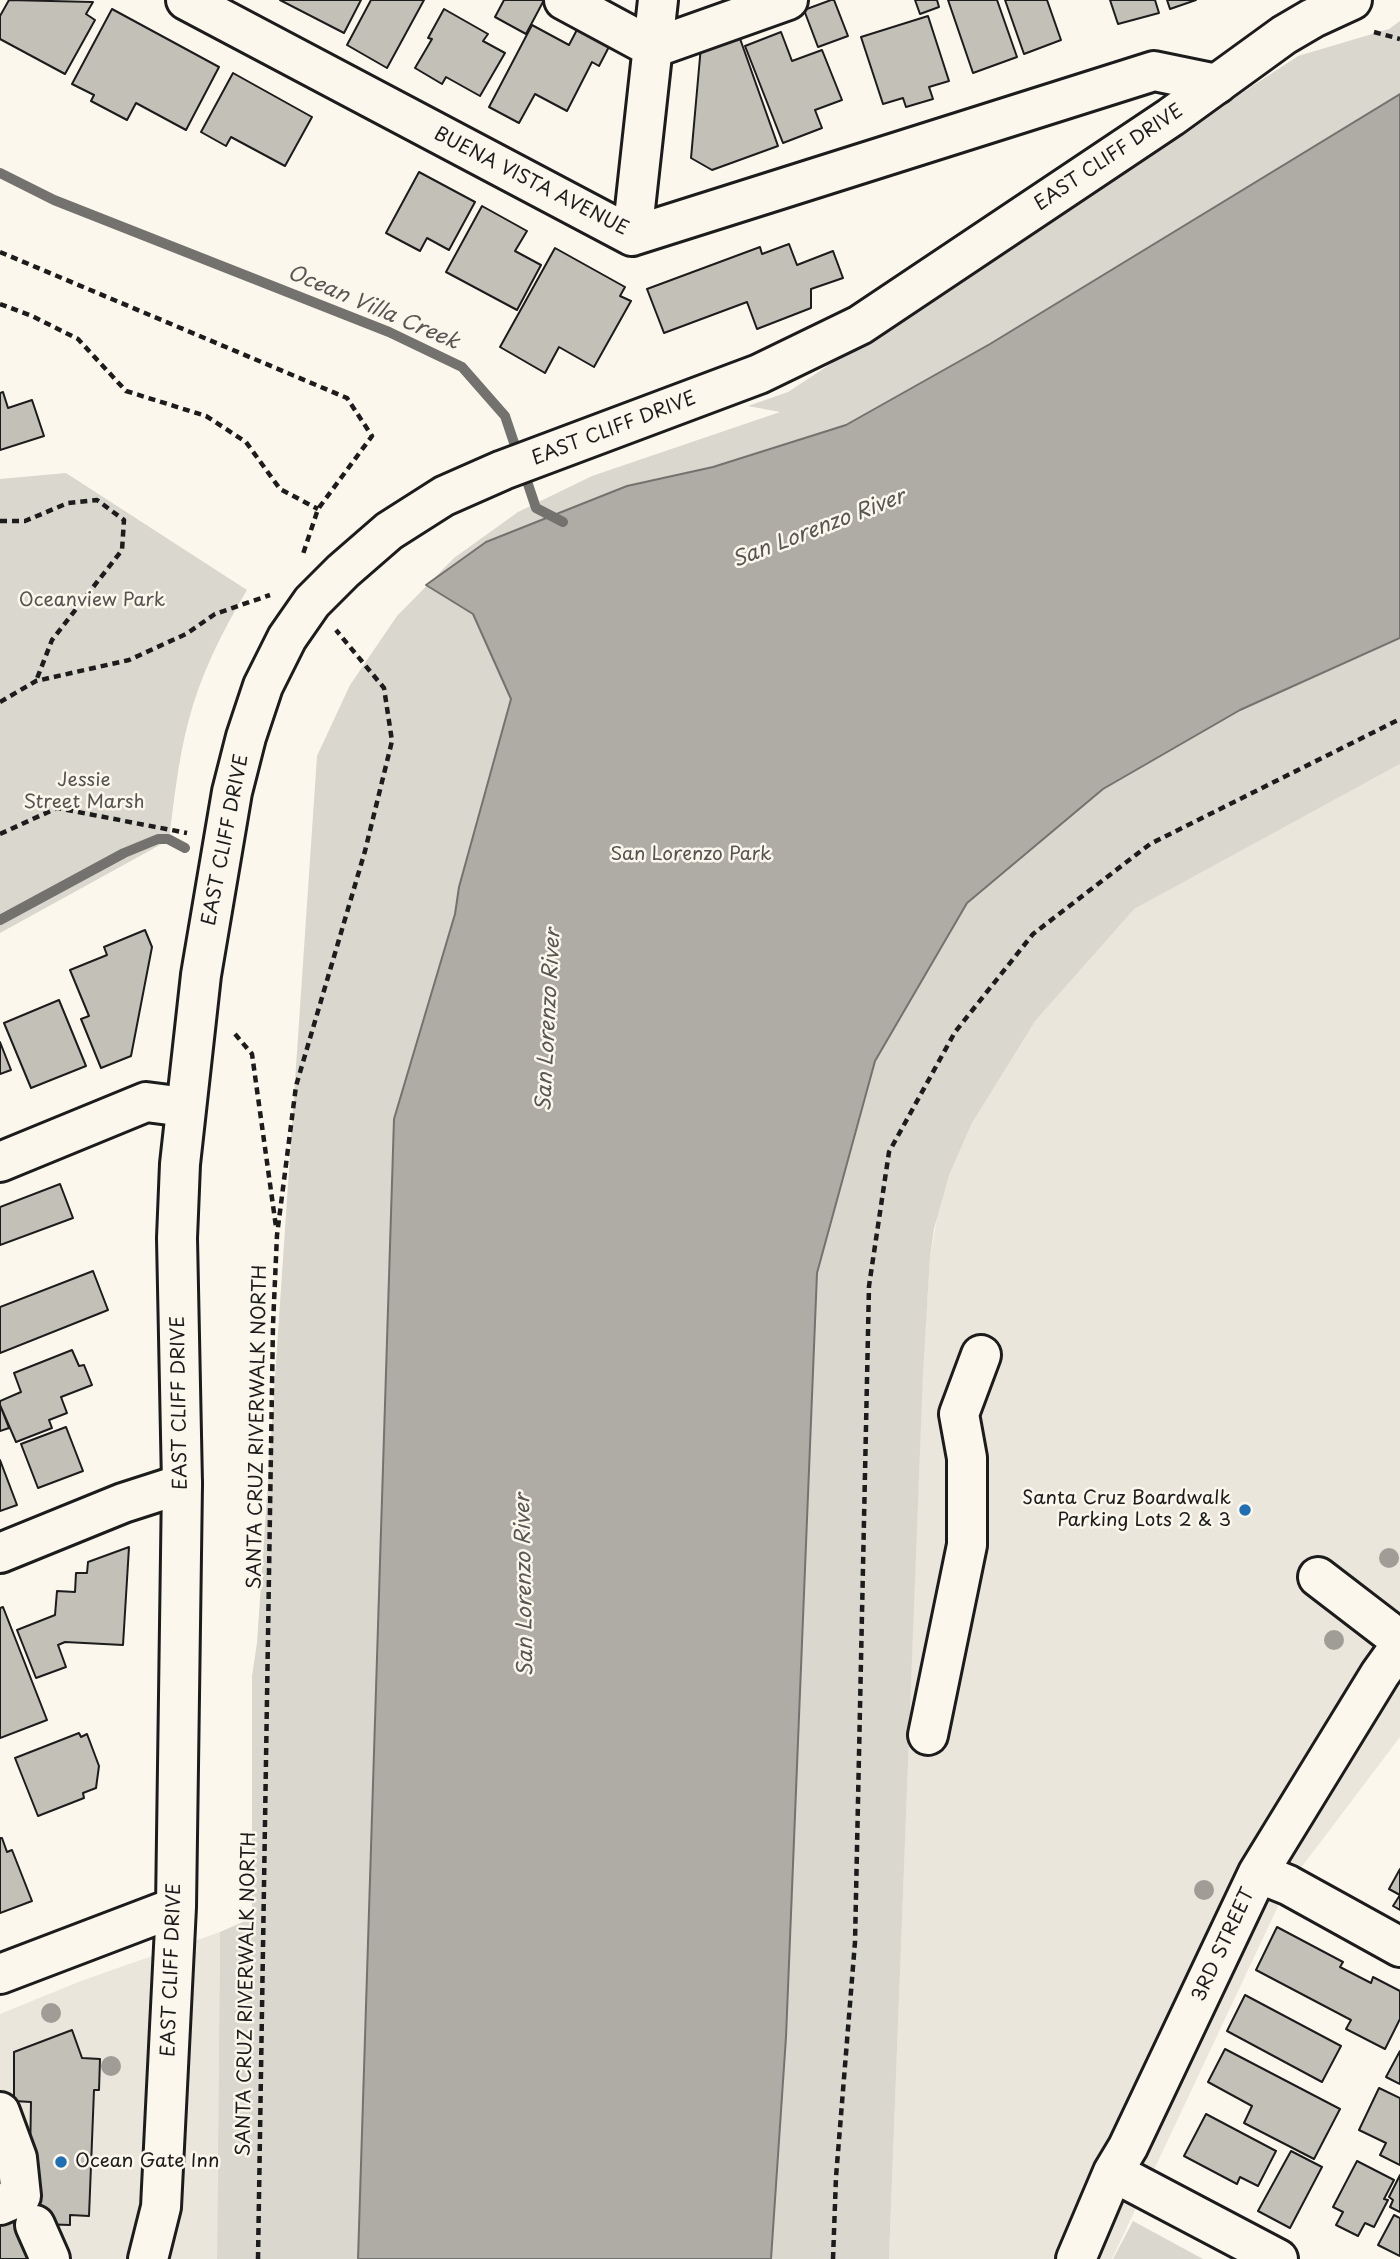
<!DOCTYPE html>
<style>
body{margin:0}
canvas{display:block;background:#fbf7ec}
</style>
<canvas width="1400" height="2259"></canvas>
<script>
const context = document.querySelector('canvas').getContext('2d');
context.lineJoin = 'round';
function fill(path, color) { context.fillStyle = color; context.fill(path, 'evenodd'); }
function trace(path, color, width, dash) { context.strokeStyle = color; context.lineWidth = width; context.lineCap = dash ? 'butt' : 'round'; context.setLineDash(dash || []); context.stroke(path); }
function label(font, color, halo, rows, align = 'center') {
  context.font = font + ' "Playpen Sans",sans-serif'; context.lineWidth = 5; context.setLineDash([]); context.textBaseline = 'middle'; context.strokeStyle = halo; context.fillStyle = color; for (const [text, x, y, turn = 0] of rows) {
    context.save(); context.translate(x, y); context.rotate((+turn || 0) * Math.PI / 180); context.textAlign = isNaN(turn) ? turn : align; if (halo) context.strokeText(text, 0, 0); context.fillText(text, 0, 0); context.restore();
  }
}
const built = new Path2D(`
 M1400 764V1737L1288 1885 1112 2259H889L923 1365 930 1257 940 1201 949 1174 972 1123 1034 1020 1133 909Z
 M220 1932 217 2259H0L10 2181 0 2156V2014L81 1981Z`);
const green = new Path2D(`
 M1400 21V764L1134 909 1035 1021 972 1123 949 1175 934 1229 930 1257 923 1373 889 2259H217L220 1932 252 1918V1676L257 1643 317 756 350 685 397 616 454 558 518 512 592 476 780 412 748 406 788 392 1298 56 1389 29Z
 M66 473 247 590C222 632 200 675 188 723 178 761 174 801 169 840L0 933V479Z
 M1133 2221 1203 2259H1113Z`);
const water = new Path2D(`
 M1400 94V638L1240 710 1103 789 967 903 875 1061 817 1273 786 2037 771 2259H358L394 1119 455 914 459 887 511 699 473 614 426 585 486 542 627 486 713 467 846 425 990 344Z`);
const stream = new Path2D(`
 M0 173 54 200 389 332 462 367 505 416 536 508 563 522
 M0 920 124 853 158 839H168L185 848`);
const building = new Path2D(`
 M9 0 93 2 86 14 95 20 65 74 0 39V16Z
 M280 0H361L344 33Z
 M371 0H424L387 68 347 45Z
 M504 0H544L526 34 495 17Z
 M831 0H834L848 36 818 47 804 10Z
 M915 0H937L939 7 920 14Z
 M948 0H997L1017 57 973 73Z
 M1005 0H1047L1061 40 1024 54Z
 M1110 0H1155L1159 13 1118 24Z
 M1167 0H1196L1170 9Z
 M112 9 219 67 186 130 136 103 127 120 91 101 94 95 72 84Z
 M444 9 488 34 483 41 505 53 480 96 446 77 442 84 415 68 432 39 428 38Z
 M928 16 949 81 929 87 933 99 906 107 903 98 883 104 861 37Z
 M580 24 612 41 599 66 592 62 567 111 535 94 519 123 489 107 532 25 569 45Z
 M781 32 792 61 822 50 842 100 815 110 822 128 783 143 745 46Z
 M738 33 778 146 712 170 691 158 701 46Z
 M233 73 312 117 285 166 231 137 226 146 201 132Z
 M419 172 475 202 449 250 427 238 420 251 386 233Z
 M482 206 527 231 515 251 541 265 517 310 446 272Z
 M789 244 797 265 833 251 843 278 811 289V308L757 329 747 302 664 333 647 289 760 247 762 254Z
 M555 248 625 287 620 296 631 301 594 367 559 347 545 373 500 347Z
 M3 392 8 408 32 400 44 436 0 450V393Z
 M145 930 152 947 131 1056 101 1068 81 1019 89 1016 70 970 107 955 104 947Z
 M59 1000 86 1066 31 1088 4 1023Z
 M0 1042 11 1070 0 1074Z
 M60 1184 73 1218 0 1245V1207Z
 M93 1271 108 1310 0 1353V1307Z
 M72 1350 79 1366 84 1365 92 1385 61 1397 67 1413 49 1420 52 1428 16 1442 0 1405V1401L21 1392 14 1373Z
 M0 1405 9 1428 0 1431Z
 M66 1427 83 1471 38 1488 21 1444Z
 M0 1460 17 1505 0 1511Z
 M129 1547 123 1645 65 1642 58 1645 66 1667 36 1678 17 1630 55 1615 57 1591 75 1592 76 1573H87L88 1562Z
 M3 1607 47 1720 0 1738V1608Z
 M79 1733 81 1737 87 1734 99 1766 96 1788 83 1793 84 1798 38 1816 15 1758Z
 M0 1838H2L7 1852 12 1850 32 1901 0 1913Z
 M1400 1869V1910L1393 1906 1400 1895 1389 1889Z
 M1277 1927 1343 1962 1340 1967 1371 1983 1373 1977 1400 1991V2019L1385 2049 1346 2029 1351 2020 1256 1970Z
 M1245 1995 1341 2046 1322 2082 1227 2031Z
 M72 2030 82 2058 100 2059 99 2090H94L89 2216 70 2215V2225L39 2224V2259H0V2213H29L31 2102 14 2101V2052Z
 M1225 2049 1340 2109 1314 2159 1244 2123 1252 2106 1208 2082Z
 M1400 2051V2084L1386 2077Z
 M1379 2088 1400 2098V2165L1380 2155 1386 2143 1359 2130Z
 M1206 2114 1276 2151 1258 2186 1240 2177 1237 2184 1184 2156Z
 M1291 2151 1322 2167 1290 2228 1258 2211Z
 M1357 2161 1394 2180 1384 2199 1388 2200 1374 2227 1365 2223 1358 2236 1336 2225 1343 2212 1333 2207Z
 M1400 2175V2212L1390 2207 1393 2200 1389 2197Z
 M1394 2215 1400 2218V2256L1378 2245Z`);
const path = new Path2D(`
 M1374 32 1400 39
 M0 252 347 398 372 436 318 509 302 557
 M0 304 32 316 78 339 126 391 206 416 246 442 280 489 318 509
 M0 521H25L68 503 97 500 124 520 122 550 52 640 36 681
 M0 702 36 681 129 660 186 634 215 614 270 595
 M0 834 57 808 187 833
 M235 1034 252 1054 276 1227
 M258 2259 273 1325 277 1235 296 1086 365 851 392 741 384 688 336 630
 M833 2259 836 2177 855 1942 869 1286 889 1152 955 1032 1033 934 1150 844 1400 719`);
const minor = new Path2D(`
 M186 0 632 236 1154 71 1217 84
 M564 0 653 48 788 0
 M632 236 658 0
 M0 1162 146 1102 185 1107
 M0 1553 123 1503 182 1484
 M1318 1577 1400 1640
 M928 1735 967 1545V1458L959 1414 981 1355
 M1258 1873 1288 1885 1400 1947
 M0 2112 17 2158 21 2196 0 2205
 M1113 2172 1278 2259
 M35 2225 50 2259
 M1076 2259 1113 2172 1128 2147 1258 1873 1380 1674 1400 1646`);
const major = new Path2D(`
 M0 1974 176 1907
 M148 2259 161 2207 176 1907 182 1484 177 1238 180 1164 201 975 232 792 246 737 263 686 287 638 312 602 343 571 389 531 444 496 503 470 759 374 860 325 1171 117 1284 35 1313 18 1352 0`);
const trees = [
 [1389,1558],
 [1334,1640],
 [1204,1890],
 [51,2013],
 [111,2066]
];
const markers = [
 [1245,1510,7,"#1f6fb2"],
 [61,2162,7,"#1f6fb2"]
];
const streetNames = [
 ["EAST CLIFF DRIVE",1109,158,-34],
 ["BUENA VISTA AVENUE",531,182,27],
 ["EAST CLIFF DRIVE",614,429,-21],
 ["EAST CLIFF DRIVE",226,840,-79],
 ["EAST CLIFF DRIVE",180,1403,-91],
 ["SANTA CRUZ RIVERWALK NORTH",258,1427,-89],
 ["3RD STREET",1224,1945,-65],
 ["EAST CLIFF DRIVE",172,1970,-88],
 ["SANTA CRUZ RIVERWALK NORTH",247,1994,-89]
];
const parkNames = [
 ["Oceanview Park",92,601],
 ["Jessie",84,781],
 ["Street Marsh",84,803],
 ["San Lorenzo Park",691,855]
];
const poiNames = [
 ["Santa Cruz Boardwalk",1231,1499],
 ["Parking Lots 2 & 3",1231,1521],
 ["Ocean Gate Inn",75,2162,"left"]
];
const waterNames = [
 ["Ocean Villa Creek",373,308,23],
 ["San Lorenzo River",819,529,-21],
 ["San Lorenzo River",549,1020,-87],
 ["San Lorenzo River",525,1585,-91]
];
fill(built, '#eae6dc');
fill(green, '#dad7ce');
fill(water, '#afaca5');
trace(water, '#74726e', 2);
trace(stream, '#74726e', 10);
fill(building, '#c3c0b8');
trace(building, '#1c1c1c', 2);
trace(minor, '#1c1c1c', 44);
trace(major, '#1c1c1c', 44);
trace(path, '#1c1c1c', 4.5, [7, 5]);
trace(minor, '#fbf7ec', 38);
trace(major, '#fbf7ec', 38);
context.fillStyle = '#a09d97';
for (const [x, y] of trees) { context.beginPath(); context.arc(x, y, 10, 0, 2 * Math.PI); context.fill(); }
for (const [x, y, r, color] of markers) { const dot = new Path2D(); dot.arc(x, y, r, 0, 2 * Math.PI); context.fillStyle = color; context.fill(dot); trace(dot, '#fbf7ec', 2.5); }
label('19px', '#1c1c1c', '#fbf7ec', streetNames);
label('19px', '#555451', '#fbf7ec', parkNames);
label('19px', '#1c1c1c', '#fbf7ec', poiNames, 'right');
label('italic 21px', '#575653', '#fbf7ec', waterNames);
</script>
